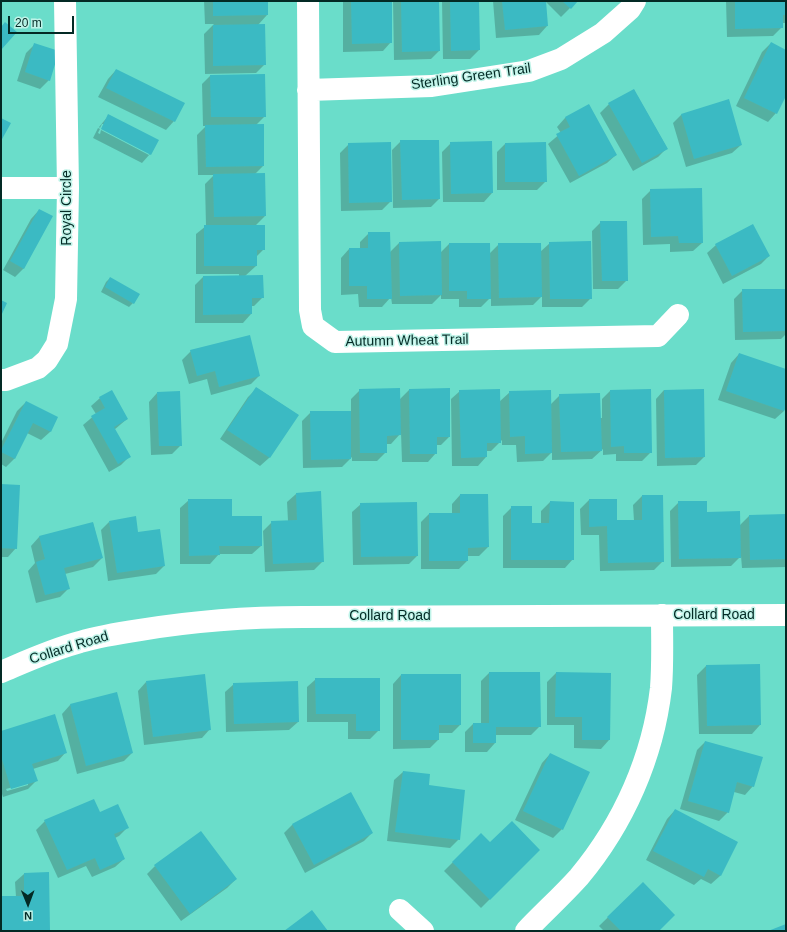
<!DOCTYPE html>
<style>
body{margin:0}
#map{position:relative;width:787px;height:932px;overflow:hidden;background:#6addca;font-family:Arial,sans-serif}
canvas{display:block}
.frame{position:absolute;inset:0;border:2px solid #032a25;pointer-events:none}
.north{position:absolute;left:8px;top:884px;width:40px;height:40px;-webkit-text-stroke:3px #bff3e8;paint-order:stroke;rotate:179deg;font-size:11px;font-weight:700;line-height:16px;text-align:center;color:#032a25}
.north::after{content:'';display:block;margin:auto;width:14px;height:18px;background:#032a25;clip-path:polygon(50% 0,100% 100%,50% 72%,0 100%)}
.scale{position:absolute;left:8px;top:16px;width:66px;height:18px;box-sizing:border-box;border:2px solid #032a25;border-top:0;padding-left:5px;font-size:12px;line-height:14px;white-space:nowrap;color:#032a25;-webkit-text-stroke:3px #bff3e8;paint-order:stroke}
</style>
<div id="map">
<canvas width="787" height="932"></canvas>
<div class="frame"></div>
<div class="north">N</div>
<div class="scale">20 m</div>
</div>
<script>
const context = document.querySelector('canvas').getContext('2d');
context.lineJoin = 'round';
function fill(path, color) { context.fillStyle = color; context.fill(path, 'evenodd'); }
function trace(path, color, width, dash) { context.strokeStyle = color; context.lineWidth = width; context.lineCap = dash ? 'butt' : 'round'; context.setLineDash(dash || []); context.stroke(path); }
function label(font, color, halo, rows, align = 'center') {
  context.font = font + ' Arial,sans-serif'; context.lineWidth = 3; context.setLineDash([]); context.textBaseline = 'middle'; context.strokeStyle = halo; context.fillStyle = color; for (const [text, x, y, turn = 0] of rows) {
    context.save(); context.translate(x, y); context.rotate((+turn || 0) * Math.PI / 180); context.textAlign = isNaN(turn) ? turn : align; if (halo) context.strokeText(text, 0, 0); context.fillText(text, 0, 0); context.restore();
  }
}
const shadow = new Path2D(`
 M204 1H267V15L258 25 265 64 256 73 205 74 204 34 214 24H205Z
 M343 1H391V42L383 51 343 52Z
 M393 1H438L439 51 431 59 394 60Z
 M442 1H478L479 50 470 59H443Z
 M493 1H577L561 17 545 1 547 26 539 35 496 38Z
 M726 1H786V23H782V27L773 36 727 37Z
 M771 43 786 51V93L776 113 768 122 736 106 762 52Z
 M35 44 49 80 40 89 17 81 26 53Z
 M116 70 174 121 166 130 98 97 108 79Z
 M210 76 265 116 256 125 263 166 254 175 265 216 255 226 264 249 256 257V266L245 276 263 297 254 306H251V314L243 323H195V285L203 277 239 276V274H196V234L206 226 205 184 214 175H198L197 135 206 126H203L202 84Z
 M634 90 667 148 658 157 633 171 600 113 609 104Z
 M728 101 741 145 732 153 686 167 673 123 681 115Z
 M589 105 616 155 607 163 570 183 548 144 561 133 557 127 565 118Z
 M109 115 157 141 150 154 142 163 93 138 98 128 100 129 98 133 100 134 101 130 149 155V153L102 128 104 124H102L100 128 99 127Z
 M401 141 439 199 431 207 393 208 392 150Z
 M491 142 492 193 484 202H443L442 152 451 143Z
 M349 144 391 201 382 210 341 211 340 153Z
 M505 144 546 181 537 190H497V152Z
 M651 190 702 243 693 251 670 252V244L643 245 642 199Z
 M39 210 24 268 15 277 3 270 31 219Z
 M601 222 627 280 618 289H593L592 231Z
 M369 233 390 252 399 243 440 253 449 244H489V254L499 244 540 252 550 243 591 298 582 307H542V296L533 305 491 306V297L481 307H459V299H441V295L432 304H392L391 297 382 307H359L358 294 341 295V258L349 249H360V242Z
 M716 245 769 256 761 264 723 284 707 253Z
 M110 278 133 303 129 307 101 292 106 282Z
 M743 290H786V334L781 339 735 340 734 299Z
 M191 351 259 376 251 384 211 395 207 379 189 384 182 360Z
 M739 354 786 370V404L784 411 775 419 718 400 731 363Z
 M257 388 298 415 269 458 260 466 220 439 248 397Z
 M360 390 399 400 409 390 449 437 441 445H436V453L428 462H402L401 433 391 444H386V452L377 461H352V457L342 467 303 468 302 421 311 412H351V399Z
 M664 390 704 457 696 465 657 466 656 399Z
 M460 391 499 402 510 392 551 404 560 395 600 418H602V399L610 391 651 452 642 461H616V454L603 455V449L592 459 552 460V452L543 461 517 462 516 445H502V440L491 451H486V457L478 466H452L451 399Z
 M157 393 181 445 172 454 151 455 149 402Z
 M100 398 127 419 114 430 129 457 121 465 109 472 83 425 96 414 91 406Z
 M26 402 57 418 50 432 41 440 27 433 15 458 6 467 1 464V443L17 411Z
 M1 485 16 548 8 557H1Z
 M296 494 323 561 314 570 265 572 263 531 272 522 288 521 287 502Z
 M460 495H487L488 547 479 556H467V561L459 569H421V522L429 514H452V504Z
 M642 496 663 561 654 570 600 571 599 535H581L580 509 589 500 616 521H634L633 505Z
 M189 500 231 517 261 546 252 554H219L210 564H180V508Z
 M550 502 573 559 565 568H503V516L512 507 531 524H541V511Z
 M679 502 739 526 749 516 786 515V567L742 568 741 556 731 566 671 567 670 511Z
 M361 504 417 556 409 564 353 565 352 512Z
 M109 522 137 533 164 566 156 574 108 581 101 530Z
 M93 523 102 558 93 567 65 574 69 588 60 597 36 603 28 571 35 563 31 546 39 537Z
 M706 666 760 725 752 734H699L697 675Z
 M489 673 540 726 531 735H495V743L487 752H465V732L473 724H481V681Z
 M556 673 609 740 601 749 574 748V725H547V682Z
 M401 675 460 725 452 733H438V740L430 748 393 749V684Z
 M316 679 379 730 370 739H348V722H307V687Z
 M146 682 210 729 202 738 144 745 138 691Z
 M234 684 298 722 289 730 226 732 225 692Z
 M116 693 132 753 124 761 77 774 62 714 70 705Z
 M1 732 66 752 58 761 33 769 37 780 28 789 3 797 1 791ZM28 783V785L7 791 6 789Z
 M705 742 753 786 745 795 734 792 728 812 719 821 680 809 697 750Z
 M550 754 562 829 553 838 515 820 542 763Z
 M403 772 428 786 459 839 450 848 387 841 394 780Z
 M350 793 372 833 364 841 305 873 284 833 292 825Z
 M675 810 737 842 720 876 711 884 701 879 694 885 646 860 667 819Z
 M99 814 127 828 119 836 115 838 124 859 115 867 92 877 86 866 58 878 36 830 45 821Z
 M481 834 490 844 539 850 481 908 444 871Z
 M155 866 236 879 227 888 181 921 147 874Z
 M48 873 49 931H1V897H16L15 882 24 874Z
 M643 883 658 931H604L599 926Z`);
const building = new Path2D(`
 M213 1H268V15L213 16Z
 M351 1H392V43L352 44Z
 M401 1H439L440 51 402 52Z
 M450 1H479L480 50 451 51Z
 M502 1H546L548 26 505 30Z
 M562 1H578L571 9Z
 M735 1H786V15H783V28L735 29Z
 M5 22 17 32 1 50V27Z
 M265 24 266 65 213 66V25Z
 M771 42 786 50V96L777 114 744 98Z
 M34 43 59 51 50 81 25 72Z
 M116 69 185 103 175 122 106 88Z
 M265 74 266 117H211L210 75Z
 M634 89 668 149 642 163 608 103Z
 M729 99 742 145 694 159 681 114Z
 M589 104 617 155 579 176 556 134 570 127 565 117Z
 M108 114 159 140 151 155 101 129Z
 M1 118 11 123 1 141Z
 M264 124V166L206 167 205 125Z
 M400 140H439L440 199 402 200Z
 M492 141 493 193 451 194 450 142Z
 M391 142 392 202 349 203 348 143Z
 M546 142 547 182H505V143Z
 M265 173 266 216 214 217 213 174Z
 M702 188 703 243H679L678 236 651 237 650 189Z
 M39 209 53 216 24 269 10 261Z
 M600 221H627L628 281H602Z
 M753 224 770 256 732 276 715 244Z
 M204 225H265V250H257V266H204Z
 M368 232H390L392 299H367V286H349V248H368Z
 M441 241 442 295 400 296 399 242Z
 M591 241 592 299H550L549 242Z
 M449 243H490L491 299H467V291H449Z
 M498 243H541L542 297 499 298Z
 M263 275 264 298H252V314L203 315V276Z
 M110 277 140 294 134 304 105 287Z
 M742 289H786V331L743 332Z
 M1 300 7 303 1 316Z
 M250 335 260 376 219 387 215 371 197 376 190 350Z
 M739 353 786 369V407L784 411 726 391Z
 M256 387 299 415 270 458 227 430Z
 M400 388 401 435 387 436V453H360L359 389Z
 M450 388V437H437V454H410L409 389Z
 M500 389 501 443H487V457L461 458 459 390Z
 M651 389 652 453H624V446L611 447 610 390Z
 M704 389 705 457 665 458 664 390Z
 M112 390 128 419 114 427 131 457 118 464 91 416 105 408 99 397Z
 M551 390 552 453 525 454V436L510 437 509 391Z
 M180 391 182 446H159L157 392Z
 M600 393 602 451 561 452 559 394Z
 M26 401 58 417 51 432 33 423 15 459 1 452V450Z
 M310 411H351V459L311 460Z
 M1 484 20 485 17 549 1 548Z
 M321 491 324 562 273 564 271 521 297 520 296 493Z
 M460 494H488L489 547 468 548V561H429V513H460Z
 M642 495H663L664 562 608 563 607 526 589 527V499H617V520H642Z
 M188 499H232V516H262V546H219L220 555 189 556Z
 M550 501 574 502V560H511V506H532V523H549Z
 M678 501H707V512L740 511 741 558 679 559Z
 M417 502 418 556 361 557 360 503Z
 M786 514V559L750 560 749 515Z
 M136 516 138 532 160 529 165 566 117 573 109 521Z
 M93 522 103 558 64 568 70 589 45 595 36 562 45 559 39 536Z
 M760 664 761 725 707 726 706 665Z
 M489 672H540L541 727H496V743H473V723H489Z
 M556 672 611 673 610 740H582V717H555Z
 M205 674 211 730 153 737 146 681Z
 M401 674H461V725H439V740H401Z
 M315 678H380V731H356V714H316Z
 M298 681 299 722 234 724 233 683Z
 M117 692 133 753 86 766 70 704Z
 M55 714 67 753 32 764 38 781 11 789 1 756V731Z
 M705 741 763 757 754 787 737 782 729 813 688 801Z
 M550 753 590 772 563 830 523 811Z
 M403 771 430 774 429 785 465 790 460 840 395 832Z
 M351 792 373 833 314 865 292 824Z
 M94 799 100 812 118 804 129 828 114 834 125 859 100 870 95 858 67 870 44 820Z
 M675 809 738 842 721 876 708 869 704 877 653 851Z
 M512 821 540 850 490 900 452 862 481 833 490 842Z
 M201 831 237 879 190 914 154 865Z
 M49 872 50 931H1V896H24V873Z
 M643 882 675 915 659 931H621L607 917Z
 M312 910 328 931H284Z
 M786 924V931H768Z`);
const minor = new Path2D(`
 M308 1 310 310 313 326 335 342 658 336 678 315
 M308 90 432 86 529 71 561 59 603 33 630 9 635 1
 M1 188H68
 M1 380H6L38 368 47 360 57 344 66 299 68 188 65 1
 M1 672C27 661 53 649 80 642 100 636 120 633 140 630 194 621 248 617 303 617L786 615
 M400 910 423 931
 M526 931C543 913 562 896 579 877 624 823 653 757 661 688 663 663 662 639 662 615`);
const streetNames = [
 ["Sterling Green Trail",471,77,-8],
 ["Royal Circle",67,208,-90],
 ["Autumn Wheat Trail",407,341,-1],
 ["Collard Road",714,615],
 ["Collard Road",390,616],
 ["Collard Road",69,648,-17]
];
fill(shadow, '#0003');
fill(building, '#3bbac3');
trace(minor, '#fff', 22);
label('14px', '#032a25', '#bff3e8', streetNames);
</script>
